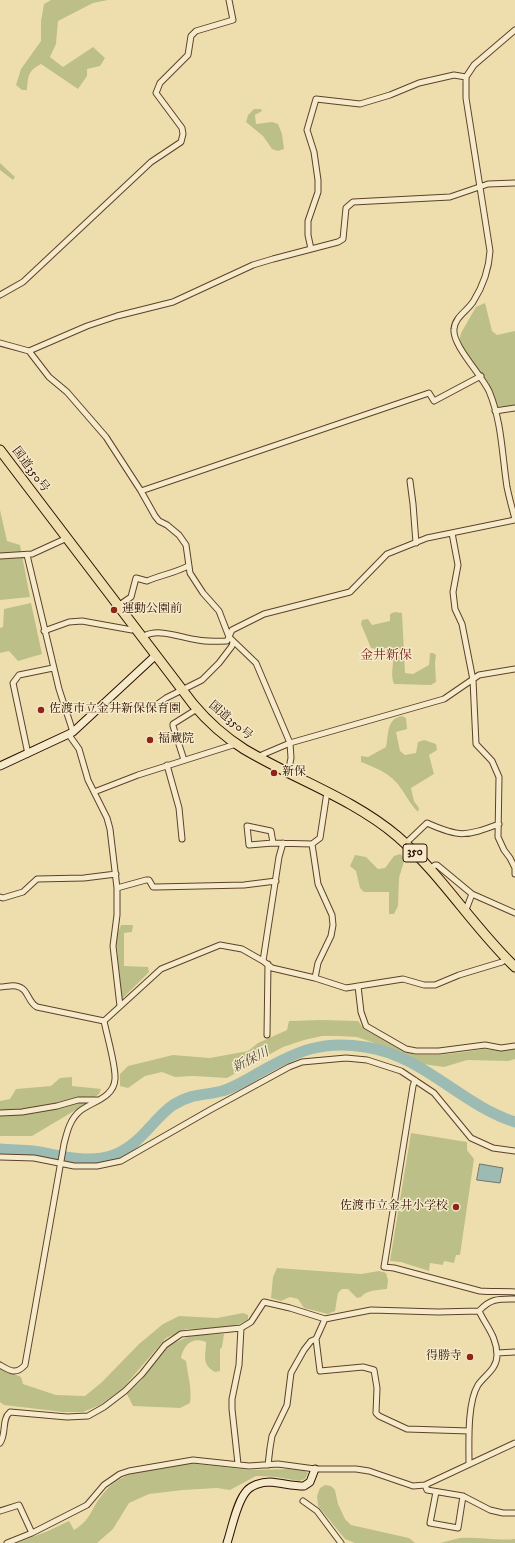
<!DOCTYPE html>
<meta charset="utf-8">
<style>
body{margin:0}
canvas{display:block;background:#efdead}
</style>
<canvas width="515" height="1543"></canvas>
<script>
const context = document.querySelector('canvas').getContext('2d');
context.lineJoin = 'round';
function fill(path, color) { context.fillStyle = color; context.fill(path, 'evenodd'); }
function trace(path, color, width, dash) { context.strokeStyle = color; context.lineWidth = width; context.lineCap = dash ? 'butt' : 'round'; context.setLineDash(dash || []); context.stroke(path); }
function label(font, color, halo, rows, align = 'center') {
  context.font = font + ' "IM FELL DW Pica","Noto Serif JP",serif'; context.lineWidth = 3; context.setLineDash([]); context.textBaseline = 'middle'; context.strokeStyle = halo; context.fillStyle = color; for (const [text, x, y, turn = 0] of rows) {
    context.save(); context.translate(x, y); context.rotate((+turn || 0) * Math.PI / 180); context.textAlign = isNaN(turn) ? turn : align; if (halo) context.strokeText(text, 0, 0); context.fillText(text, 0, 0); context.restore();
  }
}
const green = new Path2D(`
 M51 0H108L93 3 58 21 56 44 50 57 63 67 93 47 105 58 100 66 87 69V76L78 89 41 64C28 71 28 76 27 90H22L16 85 21 69 41 41V21L44 4Z
 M254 109H261L262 111 255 115 256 124 272 122 278 124 282 134 284 149 278 151 272 149 263 136 246 122 248 115Z
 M0 163 15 177 13 180 0 170Z
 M485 303 492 331 497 335 515 331V405L497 407C489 382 474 363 459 342L461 333 476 307Z
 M0 510 7 541 20 545 30 597 0 600Z
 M31 603 42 654 18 661 9 651 0 653V628L3 627 4 609Z
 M395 612 402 613 405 673 413 674 429 665 430 653H433L436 655 435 663 436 682 431 685 394 684C389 671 397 660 390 647L380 650 371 648 361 624 362 620 368 619 372 625 390 621V614Z
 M402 716 406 718 407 729 396 732 400 751 405 755 416 753 418 742 424 740 436 744 437 750 429 755 434 774 411 788 414 801 419 808 418 812C409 803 404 791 396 782 386 771 373 767 361 762V756L368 757 386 747C389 734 386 719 402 716Z
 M400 854 405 858 399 878 398 906 394 914H389V892H364L360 888 356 871 350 866 355 855 366 857 378 869 385 868 394 856Z
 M121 925H133L132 932 124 933V966L148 967 149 972 122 999 116 938Z
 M321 1020 358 1021 364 1029 404 1051 415 1055H438L464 1052 483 1049 501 1051 515 1049V1059L508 1061 467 1060 444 1067 423 1064 377 1044 357 1037 338 1036H322L304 1040 283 1047 227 1078 193 1076 175 1077 162 1072 145 1076 128 1088 120 1086V1074L128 1066 173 1055 210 1058 248 1051 258 1043 287 1030 289 1021Z
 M72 1077V1086L101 1089 99 1094 84 1105 32 1136H0V1101L10 1099 16 1089 51 1086 60 1078Z
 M411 1133 467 1142V1150L474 1159 460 1255H456L454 1263 444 1261 443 1265 430 1263 429 1271 401 1262 390 1261Z
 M277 1268 361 1274 379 1271 386 1273 388 1280 387 1289C378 1290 366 1290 361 1297L357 1298 348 1289H342L338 1293 335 1311 328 1314 304 1308 298 1299 290 1297 281 1301 271 1298 273 1277Z
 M243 1313 248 1315V1320L239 1324 222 1328 186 1329 166 1338 122 1389 100 1405 83 1412H63L4 1405 0 1402V1368L21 1377 23 1384 56 1395 85 1396 102 1382 139 1344 163 1324 179 1316 217 1318Z
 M224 1334 222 1347 220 1349V1371L215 1372C201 1364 206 1356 206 1342 192 1336 183 1346 181 1358L186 1361C188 1376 192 1388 190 1403L180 1408 133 1406 127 1394 141 1381 165 1349 174 1343 192 1335Z
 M188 1463 250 1470 290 1469 305 1471 308 1473 305 1479 299 1481 277 1477 256 1476 230 1490 217 1488 183 1490 149 1494 129 1503 113 1529 97 1543H17L48 1531 69 1521 74 1530C92 1519 90 1510 102 1495 121 1469 158 1467 188 1463Z
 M325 1485 331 1486 335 1490 338 1504 345 1519 351 1525 409 1538 415 1543H355L345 1539 318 1506 317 1496 320 1488Z
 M460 1538C479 1537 497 1541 515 1539V1543H440Z`);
const water = new Path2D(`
 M480 1164 503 1168 500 1183 477 1180Z`);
const river = new Path2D(`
 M0 1149C11 1150 22 1150 33 1151 61 1155 89 1165 116 1154 141 1144 153 1119 173 1105 192 1093 203 1096 222 1091 235 1087 248 1079 260 1072 297 1051 322 1040 365 1047 423 1055 461 1105 515 1122`);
const street = new Path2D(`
 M515 30 474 65 466 77V98L490 251C489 270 483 286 473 302 467 311 455 317 454 329 452 345 481 374 489 391 502 422 502 455 507 487 509 497 512 508 515 519
 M311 249 308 235V221L318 192V180L314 152 307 130 316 99 360 104 390 95 419 83 454 75 466 77
 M0 295 23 282 151 162 181 142 183 134 182 128 156 93 160 83 188 55 191 36 196 31 233 20 229 0
 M0 343 29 351 49 377 67 392 106 437 141 491 155 516 159 521 167 525 179 535 186 545 190 573 203 593 219 611 229 637 256 663 290 743 291 758 288 773
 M29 351 87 326 117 316 173 302 253 265 273 259 338 242 343 239 346 208 353 202 450 197 488 184 515 183
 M495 411 515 408
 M410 481 413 504 416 543
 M141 491 429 393 434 401 481 376
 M452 533 458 565 453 592 455 609 462 624 473 680 476 744 492 761 499 777 498 837 504 850 510 858 515 868V874
 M27 555 59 689 73 732
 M0 556 32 554 67 538
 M118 606 131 597 136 578 147 581C161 575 175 573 188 566
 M44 631 69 622 82 621 132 630 135 628
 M142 637C159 627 180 638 198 640 207 642 217 641 227 641L232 630 264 614 350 592 387 554 427 538 515 520
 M156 705 166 698 202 680 219 663 232 646 233 642
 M69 735 79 749 88 780 107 818 110 829 117 888V915L113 946 120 1006
 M28 754 13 683 19 675 53 668
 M257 757 290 743 444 699 479 675 515 669
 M184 760 173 726V724L197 709
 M167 765 179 808 182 839
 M94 792 138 775 236 744
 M273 843 271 831 247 826 249 845 273 843 312 844
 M405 844 427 823C460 838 466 836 499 824
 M430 869 435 865H437L472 894 515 913
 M117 888 146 880H149L153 887H156L244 885 276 881
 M0 897 3 898 23 892 37 879 84 878 116 874
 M467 907 472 894
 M263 961 279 857 283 843
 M315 978 318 963 331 936 333 925 332 915 318 884 312 844 320 838 327 792
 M358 986 361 1012 366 1026 406 1049 416 1051H439L485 1045 501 1048 515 1046
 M0 987C5 987 11 985 16 986 29 988 27 1002 37 1007L104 1021
 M104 1021 161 969 220 945 242 949 263 961 272 968 315 978 346 988 403 979 424 985H435L459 975 502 962 506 959
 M267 1035 268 964
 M415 1080 413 1086 384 1267 394 1268 480 1291C492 1292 503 1291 515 1292
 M0 1113 22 1112 57 1106 78 1100H97
 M0 1157 34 1158 74 1166H97L121 1161 210 1110 289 1067 302 1062 346 1058 367 1060 401 1071 434 1093 471 1138 493 1148 515 1151
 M316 1339 320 1371 363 1367 374 1370 377 1388 376 1413 379 1416 407 1429 469 1431
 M497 1353 515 1352
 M0 1365C10 1371 16 1375 25 1365L64 1144C67 1132 70 1119 80 1111 91 1102 114 1098 115 1079 116 1066 107 1036 104 1021
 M0 1443C7 1433 1 1420 10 1412L67 1417 88 1416 104 1407 125 1391 142 1374 165 1345 181 1334 241 1328
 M238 1464 232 1409V1399L239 1365 241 1328 251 1322 264 1302 290 1308 325 1319
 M469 1464C469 1443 467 1403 478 1385 485 1375 497 1369 497 1355 497 1337 486 1326 479 1311
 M268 1465 270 1448 272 1436 287 1405 291 1373 304 1350 311 1341 316 1339 325 1319 371 1310 438 1312 479 1311C491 1298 499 1299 515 1299
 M425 1485 427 1490 463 1496 490 1510 503 1513H515
 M436 1492 430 1523 458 1528 463 1496
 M303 1501 317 1511 341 1543
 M0 1511 19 1505 32 1533
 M7 1543 32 1533 87 1505 104 1485 120 1474 129 1471 193 1460 249 1466 278 1464 315 1469H356L369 1471 413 1486 425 1485 515 1443`);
const secondary = new Path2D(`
 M0 766 73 732 156 655
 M227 1543C232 1528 236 1505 245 1493 250 1485 262 1482 270 1482 282 1483 293 1486 304 1486L310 1482 315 1469`);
const highway = new Path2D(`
 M0 450 193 704C208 722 225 737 244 749 294 779 352 798 397 836 442 875 473 927 515 967`);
const markers = [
 [114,610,4,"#8f2418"],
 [41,710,4,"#8f2418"],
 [150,740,4,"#8f2418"],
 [274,773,4,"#8f2418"],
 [456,1207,4,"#8f2418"],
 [470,1357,4,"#8f2418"]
];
const shields = [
 [415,853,24]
];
const shieldNames = [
 ["350",415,853]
];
const streetNames = [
 ["国道350号",30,470,53],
 ["国道350号",230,721,40]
];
const poiNames = [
 ["運動公園前",122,610],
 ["佐渡市立金井新保保育園",49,710],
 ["福蔵院",158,740],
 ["新保",282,773],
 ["佐渡市立金井小学校",448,1207,"right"],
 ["得勝寺",462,1357,"right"]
];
const neighbourhoodNames = [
 ["金井新保",386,656]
];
const waterNames = [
 ["新保川",251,1061,-27]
];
fill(green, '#bcc088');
fill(water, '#9cbbb2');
trace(water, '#70756b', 1);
trace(river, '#9cbbb2', 11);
trace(street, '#5e412b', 7);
trace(secondary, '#2d0d00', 9);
trace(highway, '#2d0d00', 11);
trace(street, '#f5eaca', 5);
trace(secondary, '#f5eaca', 7);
trace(highway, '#efdead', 9);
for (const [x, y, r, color] of markers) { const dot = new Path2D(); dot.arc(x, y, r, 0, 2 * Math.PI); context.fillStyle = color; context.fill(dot); trace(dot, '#f5eaca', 1.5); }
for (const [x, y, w] of shields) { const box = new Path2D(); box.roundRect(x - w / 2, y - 9, w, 18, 3); context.fillStyle = '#f5eaca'; context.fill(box); trace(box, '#2d0d00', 1); }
label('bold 11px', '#2d0d00', null, shieldNames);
label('12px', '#2d0d00', '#f5eaca', streetNames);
label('12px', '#2d0d00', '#f5eaca', poiNames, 'left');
label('13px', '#7a1f14', '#f5eaca', neighbourhoodNames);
label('italic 13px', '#544a3e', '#f5eaca', waterNames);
</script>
